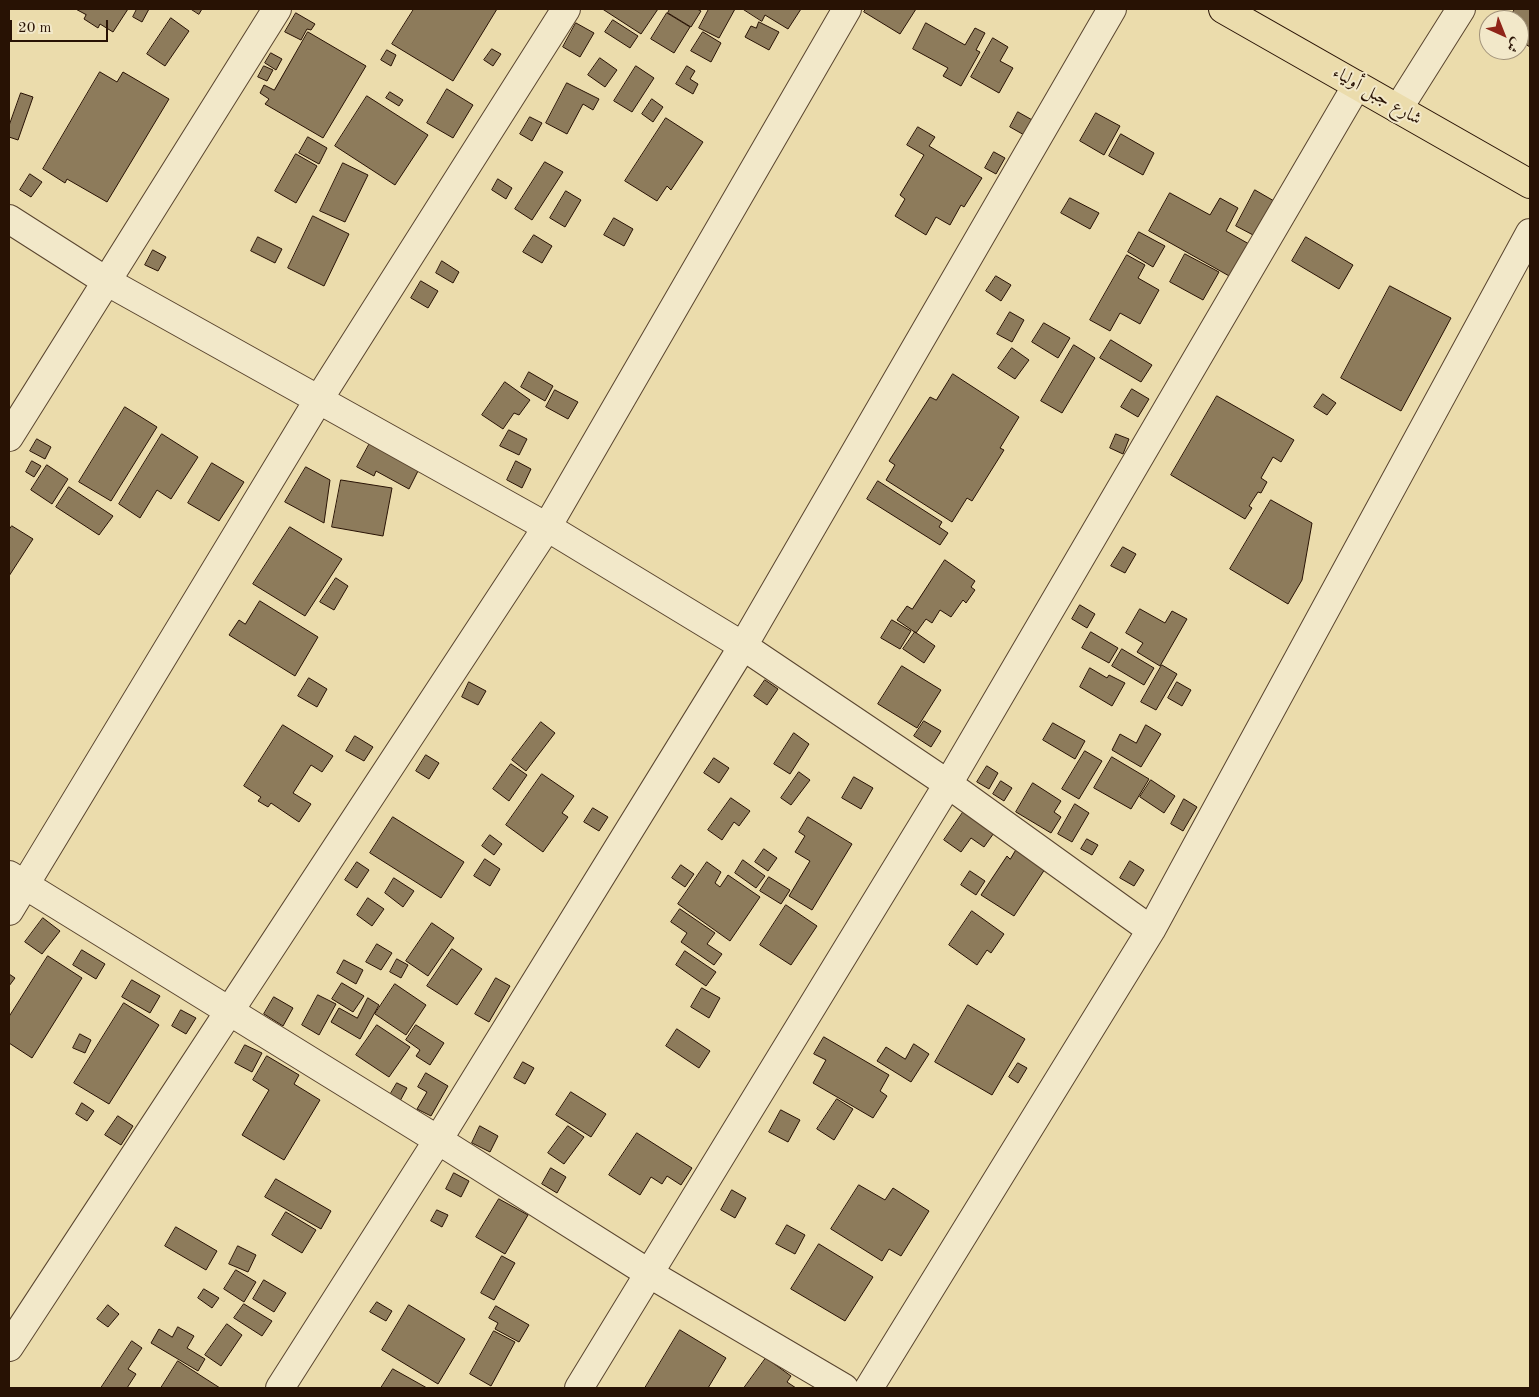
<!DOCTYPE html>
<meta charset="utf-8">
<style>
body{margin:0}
#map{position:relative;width:1539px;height:1397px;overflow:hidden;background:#ebdcac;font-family:"Old Standard TT",Amiri,serif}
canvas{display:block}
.frame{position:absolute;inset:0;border:10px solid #281204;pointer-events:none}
.north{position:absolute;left:1479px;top:10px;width:50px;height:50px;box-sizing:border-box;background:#f2e8c9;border:1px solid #a1927a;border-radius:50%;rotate:136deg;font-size:14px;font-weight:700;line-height:20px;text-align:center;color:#281204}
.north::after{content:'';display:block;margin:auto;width:18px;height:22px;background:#8f2418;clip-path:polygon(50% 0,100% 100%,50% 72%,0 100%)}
.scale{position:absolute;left:10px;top:20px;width:98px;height:22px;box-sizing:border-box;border:2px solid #281204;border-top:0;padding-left:6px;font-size:15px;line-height:18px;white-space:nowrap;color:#281204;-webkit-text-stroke:4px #f2e8c9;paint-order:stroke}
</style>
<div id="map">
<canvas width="1539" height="1397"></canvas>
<div class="frame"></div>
<div class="north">ش</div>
<div class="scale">20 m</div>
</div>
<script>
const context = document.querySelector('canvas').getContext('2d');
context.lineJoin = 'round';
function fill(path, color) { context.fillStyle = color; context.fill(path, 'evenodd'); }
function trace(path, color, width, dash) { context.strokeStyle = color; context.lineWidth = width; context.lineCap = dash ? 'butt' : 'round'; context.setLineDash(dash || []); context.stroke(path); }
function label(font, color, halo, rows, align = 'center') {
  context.font = font + ' "Old Standard TT",Amiri,serif'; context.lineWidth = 4; context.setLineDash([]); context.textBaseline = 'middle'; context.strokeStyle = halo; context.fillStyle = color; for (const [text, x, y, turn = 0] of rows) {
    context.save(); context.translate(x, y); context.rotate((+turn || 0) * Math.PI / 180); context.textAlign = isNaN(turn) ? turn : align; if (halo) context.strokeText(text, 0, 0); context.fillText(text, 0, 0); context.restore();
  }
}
const building = new Path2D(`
 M76 9H128L113 32 100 24 98 28 84 19 86 15Z
 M137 9H149L142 22 133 17Z
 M191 9H202L199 14Z
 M414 9H497L453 81 392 44Z
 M605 9H658L641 34 604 10Z
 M670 9H697L701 11 691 27 668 13Z
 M709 9H735L719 38 699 28Z
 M743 9H801L788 29 765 15 762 21Z
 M866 9H916L900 34 864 12Z
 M1515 9H1530V47L1519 40V20H1508Z
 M296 13 315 24 311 30 307 29 301 40 285 32Z
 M667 13 690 27 674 53 651 39Z
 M171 18 189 31 165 66 147 54Z
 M613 20 638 36 630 48 605 32Z
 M759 22 779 32 769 50 745 37 751 26 756 28Z
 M576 23 594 33 580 57 563 47Z
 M926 23 965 45 975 28 985 33 976 50 980 52 961 86 943 76 948 68 913 49Z
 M308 32 366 66 323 138 265 104 269 99 260 93 264 85 274 90Z
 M703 32 721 43 711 62 691 51Z
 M993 38 1008 47 1000 61 1013 68 999 93 971 77Z
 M492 49 501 54 493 66 484 60Z
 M387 50 396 55 391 66 381 60Z
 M271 53 282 59 276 70 265 63Z
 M600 58 617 70 605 87 588 75Z
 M264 66 273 70 267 81 258 77Z
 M636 66 654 78 632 112 614 101Z
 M687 66 695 71 690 79 698 84 693 94 676 84Z
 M100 72 117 82 123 72 169 99 107 202 67 179 65 183 43 169Z
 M567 83 599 99 593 110 583 104 567 134 546 123Z
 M447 89 473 105 453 138 427 123Z
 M390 92 403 100 399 106 386 98Z
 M21 93 33 97 18 140 9 137V126Z
 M367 96 428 135 395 185 335 146Z
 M652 99 663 107 653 122 642 114Z
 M1018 112 1034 121 1026 136 1010 127Z
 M1096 113 1120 126 1104 155 1080 141Z
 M530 117 542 123 532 141 520 134Z
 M666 118 703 142 671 190 667 186 657 201 625 181Z
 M918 127 935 137 929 146 982 178 964 207 961 205 950 225 936 217 926 235 895 216 905 199 900 195 924 155 907 145Z
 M1121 134 1154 153 1143 175 1109 156Z
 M308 137 327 148 319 164 299 153Z
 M994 152 1005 158 996 174 985 168Z
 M296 154 317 166 296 203 275 191Z
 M545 162 563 172 532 220 515 209Z
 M343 163 368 175 345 222 320 211Z
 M30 174 42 182 31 197 20 190Z
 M498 179 512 188 506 199 492 190Z
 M1255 190 1274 201 1255 236 1236 226Z
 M566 191 581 200 565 227 550 218Z
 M1170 193 1210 215 1220 198 1238 208 1226 231 1249 244 1231 277 1149 231Z
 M1070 198 1099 213 1090 229 1061 213Z
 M313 216 349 234 324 286 288 268Z
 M614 218 633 229 624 246 604 235Z
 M1139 232 1165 246 1153 267 1128 252Z
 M534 235 552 246 542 263 523 252Z
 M258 237 282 249 275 263 251 251Z
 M1306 237 1353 265 1339 289 1292 261Z
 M153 250 166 257 158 271 145 265Z
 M1185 254 1219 272 1203 300 1170 282Z
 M1127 255 1145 265 1138 278 1159 290 1140 324 1120 313 1110 331 1090 320Z
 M442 261 459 272 453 283 436 273Z
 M996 276 1011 285 1001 301 986 291Z
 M421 281 438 291 428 308 411 298Z
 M1390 286 1451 318 1401 411 1341 378Z
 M1010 312 1024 320 1012 342 997 334Z
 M1044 323 1070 338 1058 358 1032 342Z
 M1111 340 1152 365 1141 382 1100 358Z
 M1074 345 1095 358 1062 413 1041 401Z
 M1012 348 1029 360 1015 379 998 368Z
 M529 372 553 386 545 401 521 387Z
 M953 374 1019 417 1000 448 1004 450 972 501 967 498 952 522 886 480 895 465 889 461 930 397 936 400Z
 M505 382 530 400 519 415 514 413 503 429 482 415Z
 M1132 389 1149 399 1138 417 1121 407Z
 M555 390 578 402 568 419 546 407Z
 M1323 394 1336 403 1327 415 1314 407Z
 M1217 396 1294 440 1281 462 1273 457 1261 478 1267 482 1261 493 1258 492 1249 506 1252 508 1245 519 1171 475Z
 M125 407 157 427 111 501 79 482Z
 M509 430 527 439 519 455 500 446Z
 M162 434 198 457 171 499 157 490 140 518 119 504Z
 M1116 434 1129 439 1123 454 1110 448Z
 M37 439 51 447 45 459 30 451Z
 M370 443 419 469 409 489 376 471 374 476 357 467Z
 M32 461 41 466 34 477 26 472Z
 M516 461 531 469 522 488 507 480Z
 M212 463 244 482 219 521 188 503Z
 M47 465 68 479 52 504 31 490Z
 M306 467 330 480 324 523 285 502Z
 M341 480 392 488 383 536 332 527Z
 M878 481 942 522 939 527 948 533 940 545 867 499Z
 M69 487 113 516 99 535 56 507Z
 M1271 500 1312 523 1302 580 1288 604 1230 569Z
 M12 526 33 539 9 576V530Z
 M290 527 342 559 305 616 253 584Z
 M1123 547 1136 554 1125 573 1111 566Z
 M945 560 975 581 971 587 975 590 966 603 963 600 951 617 940 610 932 623 926 619 916 633 897 620 907 606 912 609Z
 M336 578 348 586 334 610 320 602Z
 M260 601 318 637 295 676 229 635 239 620 245 624Z
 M1080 605 1095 614 1087 628 1072 619Z
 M1140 609 1165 623 1172 611 1187 619 1160 666 1137 652 1143 643 1126 633Z
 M892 620 911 631 900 649 881 638Z
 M915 632 935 646 924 663 903 649Z
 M1091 632 1118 648 1109 663 1082 648Z
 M1122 649 1154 668 1144 685 1112 666Z
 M1162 665 1177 674 1156 710 1141 702Z
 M902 666 941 690 917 728 878 704Z
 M1090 668 1107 678 1109 675 1125 683 1112 706 1080 687Z
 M309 678 327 689 317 707 298 696Z
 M765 680 778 689 767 705 754 696Z
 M469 682 486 691 478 705 462 697Z
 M1177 682 1191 690 1182 706 1168 698Z
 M924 721 941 731 931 747 914 736Z
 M541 722 555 733 526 771 512 760Z
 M1053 723 1085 741 1075 759 1043 740Z
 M283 725 333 756 322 772 311 765 293 793 311 804 299 822 271 803 268 807 258 801 261 797 244 786Z
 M1146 725 1161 734 1141 767 1112 750 1120 734 1136 743Z
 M794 733 809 744 790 774 774 764Z
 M355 736 373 747 364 761 346 751Z
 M1085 751 1102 761 1079 799 1062 789Z
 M426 755 439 763 429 779 416 771Z
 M1112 757 1149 779 1131 809 1094 788Z
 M714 758 729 768 719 783 704 773Z
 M511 764 527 775 509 801 493 789Z
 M987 766 998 773 989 789 977 782Z
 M799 772 810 780 791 805 781 798Z
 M542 774 574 796 562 813 568 817 543 852 506 825Z
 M854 777 873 788 861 809 842 798Z
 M1151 780 1175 796 1164 813 1140 797Z
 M1001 781 1012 788 1004 801 993 794Z
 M1033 783 1061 801 1054 812 1061 817 1051 833 1016 812Z
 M731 798 750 811 739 826 734 822 722 840 708 830Z
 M1184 799 1197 807 1183 831 1171 824Z
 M1075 804 1089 813 1072 842 1058 834Z
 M593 808 608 817 599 831 584 822Z
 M966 808 996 830 984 847 971 838 961 852 944 840Z
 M393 817 464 862 441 898 370 853Z
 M808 817 852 844 812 910 789 896 810 861 795 852 805 836 799 832Z
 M490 835 502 844 494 855 482 846Z
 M1087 839 1098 845 1092 855 1081 849Z
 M1018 847 1047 866 1014 916 981 895 1007 856 1010 859Z
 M764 849 777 858 768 871 755 862Z
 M485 859 500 869 490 886 474 876Z
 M743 860 765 876 756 888 735 873Z
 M1130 861 1144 870 1134 886 1120 878Z
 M357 862 369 870 357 888 345 880Z
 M707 862 721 872 715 883 720 887 728 875 760 897 730 941 678 904Z
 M681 865 694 874 685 887 672 878Z
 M970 871 985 881 976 895 961 885Z
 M769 877 790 890 781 904 760 891Z
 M394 878 414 891 403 907 385 893Z
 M368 898 384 909 372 926 357 915Z
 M786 905 817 926 791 965 760 945Z
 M680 909 715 933 707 944 722 954 714 965 681 942 687 933 671 922Z
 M972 911 1004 934 991 953 987 950 977 965 949 945Z
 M43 918 60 931 42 954 25 942Z
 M432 923 454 938 428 976 406 961Z
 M377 944 392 953 381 970 366 962Z
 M452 949 482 969 457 1005 427 986Z
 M82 950 105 964 96 979 73 965Z
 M685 951 716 972 706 986 676 965Z
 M48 956 82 978 32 1058 9 1043V1017Z
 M397 959 408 965 401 978 390 972Z
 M344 960 363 970 356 984 337 973Z
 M9 974 15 978 9 986Z
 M496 978 510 986 489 1022 475 1014Z
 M132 980 160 996 150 1013 122 997Z
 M342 983 364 996 353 1012 332 999Z
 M395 984 426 1005 406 1035 375 1014Z
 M702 988 720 998 709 1018 691 1007Z
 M318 995 336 1004 319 1035 302 1025Z
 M274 997 293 1008 283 1026 264 1014Z
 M368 998 379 1005 360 1039 331 1022 339 1008 357 1018Z
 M124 1003 159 1025 109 1104 74 1083Z
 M968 1005 1025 1039 992 1095 935 1062Z
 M181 1010 196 1018 186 1034 172 1026Z
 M377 1025 410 1047 389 1077 356 1055Z
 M416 1025 444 1043 430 1065 416 1056 420 1050 406 1040Z
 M677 1029 710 1051 699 1068 666 1046Z
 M80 1034 91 1040 85 1053 73 1048Z
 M824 1037 889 1075 880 1091 887 1096 873 1118 813 1083 826 1060 814 1054Z
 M914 1044 929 1054 911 1082 877 1061 886 1047 905 1059Z
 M245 1045 262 1053 252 1072 235 1063Z
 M267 1056 299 1075 294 1084 320 1100 284 1160 242 1135 269 1090 253 1080Z
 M523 1062 534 1068 525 1084 514 1078Z
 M1018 1063 1027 1068 1018 1083 1009 1077Z
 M426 1073 448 1086 431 1116 417 1109 427 1092 418 1087Z
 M397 1083 407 1088 400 1101 390 1095Z
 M571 1092 606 1114 591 1137 556 1115Z
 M837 1099 853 1109 834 1140 817 1129Z
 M82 1103 94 1111 87 1121 76 1114Z
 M781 1110 800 1120 788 1142 769 1132Z
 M118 1116 133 1126 121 1145 105 1135Z
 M480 1126 498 1136 490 1152 472 1143Z
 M568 1126 584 1137 564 1164 548 1153Z
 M637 1133 692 1168 681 1185 667 1176 662 1184 651 1177 640 1195 609 1175Z
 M551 1168 566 1177 557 1193 542 1184Z
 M454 1173 469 1181 461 1197 446 1189Z
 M276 1179 331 1211 321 1229 265 1197Z
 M859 1185 885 1200 893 1188 929 1211 901 1256 889 1249 882 1261 831 1229Z
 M732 1190 746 1198 735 1218 721 1210Z
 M499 1199 528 1215 505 1254 476 1237Z
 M437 1210 448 1215 442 1227 431 1221Z
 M286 1212 316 1230 302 1253 272 1235Z
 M787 1225 805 1235 795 1254 776 1244Z
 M176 1227 217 1251 206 1270 165 1246Z
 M819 1244 873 1277 845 1321 791 1289Z
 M238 1246 256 1255 248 1272 229 1264Z
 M502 1256 515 1263 494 1300 481 1293Z
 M236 1270 256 1282 244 1302 224 1289Z
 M264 1280 286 1293 274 1312 253 1299Z
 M204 1289 219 1298 212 1308 198 1298Z
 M377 1302 392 1311 386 1321 370 1312Z
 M244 1304 272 1321 262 1336 234 1318Z
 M108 1305 119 1314 108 1327 97 1319Z
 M409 1305 465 1339 438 1384 382 1350Z
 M496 1306 529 1325 519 1342 495 1329 498 1323 489 1318Z
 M227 1324 242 1335 221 1366 205 1355Z
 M178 1327 194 1336 187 1348 205 1359 198 1371 151 1343 159 1329 172 1337Z
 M680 1330 726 1358 708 1388H645Z
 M494 1331 515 1342 491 1386 470 1374Z
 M132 1341 142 1348 128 1369 136 1374 127 1388H101Z
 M766 1358 791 1376 787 1382 796 1388H744Z
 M178 1361 220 1388H161Z
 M393 1369 427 1388H381Z`);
const minor = new Path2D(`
 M1398 109 1461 9
 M9 219 106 281 547 527 743 646 948 784 1151 930
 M9 437 277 9
 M9 875 438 1140 650 1274 844 1388
 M9 911 319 399 566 9
 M9 1347 547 527 847 9
 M280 1388 438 1140 743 646 1112 9
 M579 1388 948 784 1357 85
 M869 1388 1151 930 1530 233`);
const highway = new Path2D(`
 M1223 9 1530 184`);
const streetNames = [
 ["شارع جبل أولياء",1377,96,30]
];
fill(building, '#8d7b5b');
trace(building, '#281204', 1);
trace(minor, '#59442e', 30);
trace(highway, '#281204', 30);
trace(minor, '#f2e8c9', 28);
trace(highway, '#ebdcac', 28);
label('18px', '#281204', '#f2e8c9', streetNames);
</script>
